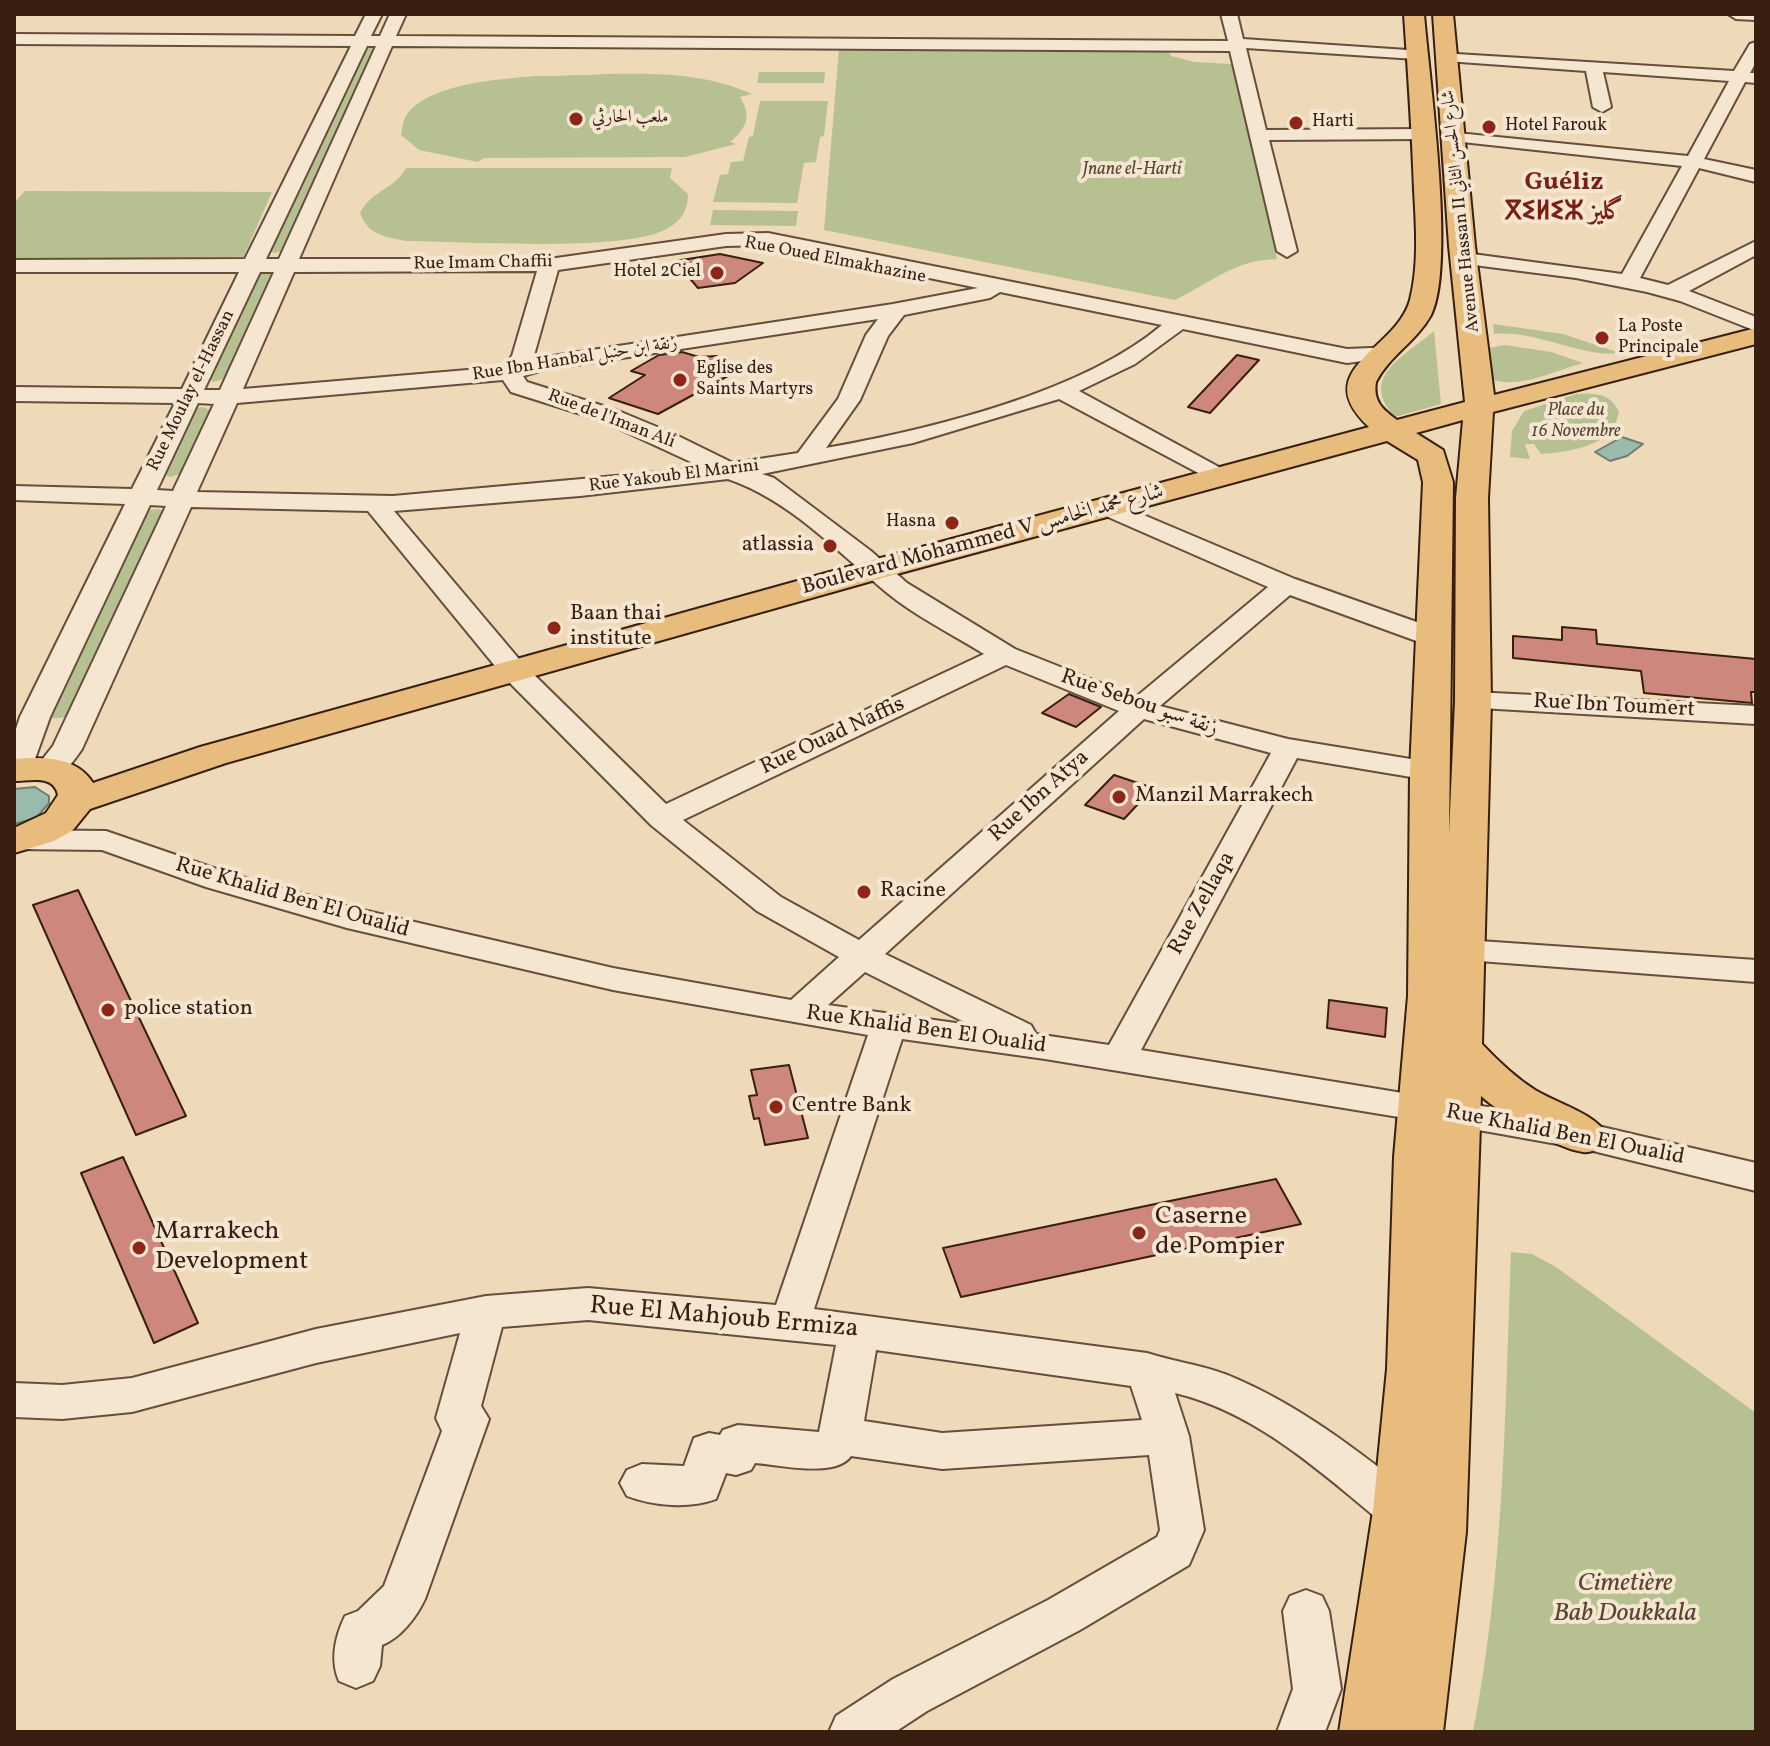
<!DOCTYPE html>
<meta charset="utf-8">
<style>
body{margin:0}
#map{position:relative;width:1770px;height:1746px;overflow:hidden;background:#eed9b8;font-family:Vollkorn,serif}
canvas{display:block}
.frame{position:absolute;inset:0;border:16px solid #381f12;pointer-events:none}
</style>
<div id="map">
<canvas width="1770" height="1746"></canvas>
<div class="frame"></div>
</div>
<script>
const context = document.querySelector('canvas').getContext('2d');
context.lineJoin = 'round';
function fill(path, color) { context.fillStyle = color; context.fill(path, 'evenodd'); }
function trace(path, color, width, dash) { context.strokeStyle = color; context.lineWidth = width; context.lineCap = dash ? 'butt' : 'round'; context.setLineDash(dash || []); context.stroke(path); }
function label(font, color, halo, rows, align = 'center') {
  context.font = font + ' Vollkorn,Amiri,"Noto Sans Tifinagh",serif'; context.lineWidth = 8; context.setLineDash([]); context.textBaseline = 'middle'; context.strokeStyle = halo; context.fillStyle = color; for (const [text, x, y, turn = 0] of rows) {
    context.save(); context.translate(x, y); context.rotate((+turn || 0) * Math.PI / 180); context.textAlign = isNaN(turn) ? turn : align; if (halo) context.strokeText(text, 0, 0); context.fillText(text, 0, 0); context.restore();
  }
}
const green = new Path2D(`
 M369 48 377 49 286 249 275 253 267 250 361 50Z
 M839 49 1169 52 1171 56 1194 62 1232 64 1277 259C1234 260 1212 282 1175 300L824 230Z
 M759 72H825L824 83H757Z
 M537 76C606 76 688 64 752 94L740 97C752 116 747 128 730 142L736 144 685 157 484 158 478 162 419 150 401 135C402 129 403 121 406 116 427 83 502 79 537 76Z
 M760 101H828L824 136 820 137 816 162 804 163 797 203 713 202 720 175 728 174 731 162 743 161 749 137 753 136Z
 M406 168H672L670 178 688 194C688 210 682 220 668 228 629 253 459 241 406 241 385 237 368 235 360 213 372 190 395 189 406 168Z
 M25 191 272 192 243 258 14 259V203Z
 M713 210 798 211 796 226 710 225Z
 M266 273 273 275 228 377 214 382 205 378 255 275Z
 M1493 324 1563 334 1620 353C1583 359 1539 330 1494 334Z
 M1434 331 1441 404 1395 417C1358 377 1404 357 1434 331Z
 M1505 345 1551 352 1583 363C1557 370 1517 390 1491 379L1489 348Z
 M1576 394C1595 393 1611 393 1619 412L1613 432C1591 448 1568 452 1541 454L1534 444H1525L1530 459 1510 457 1512 431 1524 411Z
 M202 407 211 410 184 473 170 477 161 473 190 410Z
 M156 509 166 511 73 717 44 719 144 511Z
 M1511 1252 1532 1254 1556 1267 1756 1413V1732H1473C1504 1574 1505 1412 1511 1252Z`);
const water = new Path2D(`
 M1622 437 1643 444 1627 456 1610 461 1595 452Z
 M35 787 49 796V803L36 818 14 824V789Z`);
const building = new Path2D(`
 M720 254 763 263 735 283 698 288 675 261Z
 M682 352 699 357 717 356 729 362 737 371 658 414 609 398 645 375 631 371 659 355Z
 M1237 355 1259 360 1210 413 1188 407Z
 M1562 627 1596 630 1597 644 1756 659V692H1751L1752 703 1644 693 1641 671 1513 658V636L1562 640Z
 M1069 694 1101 707 1076 727 1042 713Z
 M1114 775 1153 788 1124 819 1085 805Z
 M78 890 186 1116 136 1135 33 905Z
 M1329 1000 1387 1008 1385 1037 1327 1028Z
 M789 1065 808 1138 765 1145 759 1118 754 1119 749 1096 757 1095 751 1070Z
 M123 1157 198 1323 154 1343 81 1173Z
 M1276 1179 1301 1224 961 1297 943 1248Z`);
const minor = new Path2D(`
 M366 14H382L371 36H380L390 14H406L396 36 1228 41 1221 14H1237L1243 39 1422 51V57L1416 59 1246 48 1266 130 1423 129 1432 134 1423 139 1269 140 1297 251 1287 257 1277 251 1230 51 392 46 299 259H549L726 234 768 233 1347 349 1394 347 1397 352 1394 357 1347 363 1183 329 1135 364 1079 391 1228 472 1231 477 1228 482 1219 484 1059 399 913 443 762 474 774 478 871 551 907 583 1015 649 1136 697 1268 587 1099 513 1095 508 1099 503 1108 500 1295 579 1442 631 1446 637 1442 643 1432 645 1422 643 1290 595 1160 706 1288 739 1429 762 1440 765 1444 771 1440 777 1429 780 1297 758 1141 1050 1585 1123 1756 1163V1191L1585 1149 1490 1132 1045 1059 902 1039 814 1309 1147 1353C1174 1362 1203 1365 1230 1376 1300 1405 1358 1451 1417 1497L1423 1511 1417 1525 1401 1530 1385 1525C1322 1473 1256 1412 1175 1393L1189 1436 1204 1530 1189 1565 1080 1630 927 1711 895 1732H829L836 1716 893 1679 1048 1600 1157 1537 1160 1530 1149 1455 942 1469 851 1456C836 1478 780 1465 755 1463L751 1470 736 1475 726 1473 716 1499C690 1509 653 1506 627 1496L620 1483 627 1470 642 1464 684 1466 694 1438 709 1433 720 1435 723 1430 738 1425 819 1432 836 1345 588 1320 502 1327 481 1406 489 1419 425 1599C417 1616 401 1638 382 1645L380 1666 373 1681 356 1688 339 1681C330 1660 335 1637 345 1616L358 1611 384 1586 442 1431 436 1418 460 1333 316 1363 132 1412 62 1419 14 1417V1383L62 1385 132 1378 316 1329 486 1296 588 1288 776 1305 868 1035 613 990 347 928 206 887 102 850 14 849V831L17 830 106 831 228 873 350 907 613 968 791 1000 839 957 757 911 651 825 504 677 368 511 191 507 82 749C70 766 60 782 38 776L34 770 53 746 166 506 150 505 50 717 31 770 27 776 14 779V735L20 717 125 504 14 500V486L132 489 175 403 14 401V387L182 389 239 272H14V260L245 259 351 46 14 44V34L355 36ZM367 46H376L279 259H266ZM768 245 978 288 893 304 533 359 558 270 726 246ZM537 271 512 356 503 367 243 389 294 272ZM260 272H274L220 390H204ZM1000 292 1162 325C1082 393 928 430 826 448L860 400 888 336 904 315 990 298ZM878 319 866 335 838 399 798 453 733 463 674 434 616 410 527 382 523 376 543 370ZM503 380 511 392 600 420 704 468 393 496 197 492 237 403ZM198 403 214 404 173 491 157 490ZM728 479C788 499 838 552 886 592 915 616 952 634 984 654L666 804 524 665 394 511 580 496ZM1006 665 1119 711 859 940 781 897 683 820ZM1144 719 1271 753 1109 1045 1036 1034 1031 1025 885 954ZM865 972 970 1025 828 1005ZM876 1350 1131 1386 1142 1420 942 1433 864 1421Z
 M1728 14H1756V20L1736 19Z
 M1756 42V62L1750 73H1756V83L1745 82 1704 159 1756 170V182L1699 168 1640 278 1668 285 1756 241V255L1689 291 1756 317V331L1680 301 1647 292 1576 278 1458 263 1455 259 1458 255 1465 253 1622 274 1682 166 1453 141 1447 140 1444 136 1447 132 1688 156 1729 81 1603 72 1611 107 1602 112 1593 107 1586 71 1446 61 1440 59 1438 56 1440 53 1734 71 1750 44Z
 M1473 692 1756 706V724L1463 707 1459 701 1463 695Z
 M1465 940 1756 960V982L1453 959 1448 951 1453 943Z
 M1306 1590 1322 1596 1329 1611 1341 1689 1325 1732H1277L1293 1689 1283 1611 1290 1596Z`);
const major = new Path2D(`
 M1404 14H1424C1429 77 1456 266 1431 315 1417 341 1389 356 1376 382 1373 401 1382 409 1397 420L1465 402 1449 246 1433 14H1453L1475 246 1494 395 1756 328V344L1493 412 1488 498 1491 701 1482 1044C1498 1061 1515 1077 1535 1090 1558 1104 1595 1113 1608 1136L1601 1148C1596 1150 1589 1153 1583 1152 1557 1149 1501 1114 1481 1096L1466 1532 1443 1732H1339L1373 1511 1387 1369 1394 1157 1408 996 1410 771 1423 482 1418 460 1387 441 886 577 226 763 90 809 73 830 54 841 14 853V828L46 813 58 795C54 774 30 781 14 781V759C43 757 76 756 93 783L200 747 862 563 1369 427C1307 369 1396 351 1410 300 1419 265 1416 226 1414 190 1412 132 1408 73 1404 14ZM1463 420 1456 498 1455 701 1449 834 1453 482 1443 450 1416 433Z`);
const markers = [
 [576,119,8,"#8f2418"],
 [1296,123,8,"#8f2418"],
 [1489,127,8,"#8f2418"],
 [717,273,8,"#8f2418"],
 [1602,338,8,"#8f2418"],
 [680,380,8,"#8f2418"],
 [952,523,8,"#8f2418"],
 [830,546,8,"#8f2418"],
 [554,628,8,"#8f2418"],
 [1119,797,8,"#8f2418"],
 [864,892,8,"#8f2418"],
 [108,1010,8,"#8f2418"],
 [776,1107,8,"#8f2418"],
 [1139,1233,8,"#8f2418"],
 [139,1248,8,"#8f2418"]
];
const farPoinames = [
 ["ملعب الحارثي",592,119],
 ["Harti",1312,123],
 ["Hotel Farouk",1505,127],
 ["Hotel 2Ciel",701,273,"right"],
 ["La Poste",1618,328],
 ["Principale",1618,349],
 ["Eglise des",696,370],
 ["Saints Martyrs",696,391],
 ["Hasna",936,523,"right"]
];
const farParknames = [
 ["Jnane el-Harti",1132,171],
 ["Place du",1576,412],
 ["16 Novembre",1576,433]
];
const farStreetnames = [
 ["Avenue Hassan II شارع الحسن الثاني",1462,211,-96],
 ["Rue Oued Elmakhazine",835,261,11],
 ["Rue Imam Chaffii",483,264,-1],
 ["Rue Ibn Hanbal زنقة ابن حنبل",575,360,-9],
 ["Rue Moulay el-Hassan",192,391,-64],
 ["Rue de l'Iman Ali",611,420,21],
 ["Rue Yakoub El Marini",674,477,-7]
];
const streetNames = [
 ["Boulevard Mohammed V شارع محمد الخامس",983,541,-15],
 ["Rue Sebou زنقة سبو",1139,704,19],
 ["Rue Ibn Toumert",1614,707,3],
 ["Rue Ouad Naffis",833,737,-25],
 ["Rue Ibn Atya",1040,797,-42],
 ["Rue Khalid Ben El Oualid",292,899,16],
 ["Rue Zellaqa",1203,904,-61],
 ["Rue Khalid Ben El Oualid",926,1031,8],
 ["Rue Khalid Ben El Oualid",1565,1136,11]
];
const poiNames = [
 ["atlassia",814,546,"right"],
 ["Baan thai",570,615],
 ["institute",570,640],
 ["Manzil Marrakech",1135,797],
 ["Racine",880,892],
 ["police station",124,1010],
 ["Centre Bank",792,1107]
];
const farDistrictnames = [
 ["Guéliz",1564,184],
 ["ⴳⵉⵍⵉⵣ گليز",1564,214]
];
const nearPoinames = [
 ["Caserne",1155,1218],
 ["de Pompier",1155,1248],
 ["Marrakech",155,1233],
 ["Development",155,1263]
];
const nearStreetnames = [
 ["Rue El Mahjoub Ermiza",724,1319,5]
];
const nearParknames = [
 ["Cimetière",1625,1585],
 ["Bab Doukkala",1625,1615]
];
fill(green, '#b6c091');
fill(water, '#99baad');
trace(water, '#727c6f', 2);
fill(building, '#cd877c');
trace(building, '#381f12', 2);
trace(minor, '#664e3c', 4);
trace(major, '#381f12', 4);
fill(minor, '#f4e6d1');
fill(major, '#e7bc7c');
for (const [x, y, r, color] of markers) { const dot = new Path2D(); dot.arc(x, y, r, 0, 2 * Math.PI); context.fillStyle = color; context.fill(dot); trace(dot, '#f4e6d1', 3); }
label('18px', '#381f12', '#f4e6d1', farPoinames, 'left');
label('italic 18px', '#584732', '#f4e6d1', farParknames);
label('18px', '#381f12', '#f4e6d1', farStreetnames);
label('22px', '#381f12', '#f4e6d1', streetNames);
label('22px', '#381f12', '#f4e6d1', poiNames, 'left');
label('bold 26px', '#7a1f14', '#f4e6d1', farDistrictnames);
label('26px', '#381f12', '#f4e6d1', nearPoinames, 'left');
label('26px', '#381f12', '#f4e6d1', nearStreetnames);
label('italic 26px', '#584732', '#f4e6d1', nearParknames);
</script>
